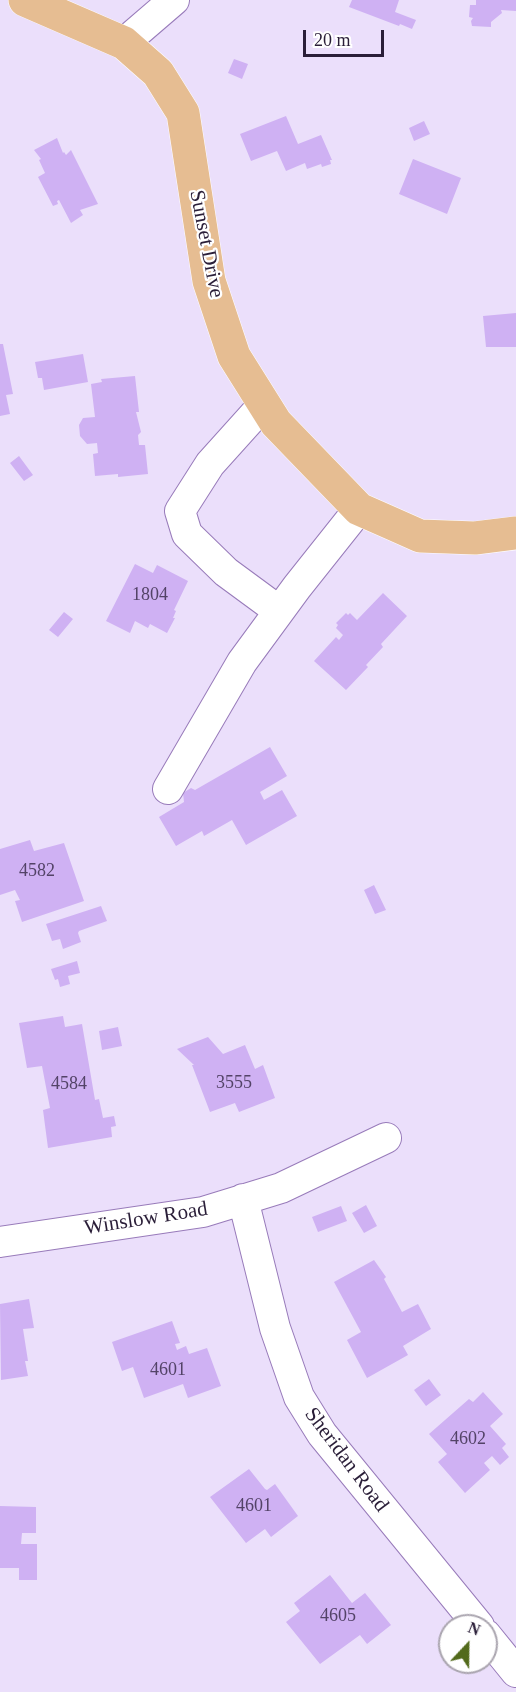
<!DOCTYPE html>
<style>
body{margin:0}
#map{position:relative;width:516px;height:1692px;overflow:hidden;background:#ebdffb;font-family:"Times New Roman",serif}
canvas{display:block}
.north{position:absolute;left:438px;top:1614px;width:60px;height:60px;box-sizing:border-box;background:#fff;border:2px solid #aaa5af;border-radius:50%;rotate:22deg;font-size:16px;font-weight:700;line-height:24px;text-align:center;color:#2a1e38}
.north::after{content:'';display:block;margin:auto;width:21px;height:27px;background:#526a1b;clip-path:polygon(50% 0,100% 100%,50% 72%,0 100%)}
.scale{position:absolute;left:303px;top:30px;width:81px;height:27px;box-sizing:border-box;border:3px solid #2a1e38;border-top:0;padding-left:8px;font-size:18px;line-height:21px;white-space:nowrap;color:#2a1e38;-webkit-text-stroke:4px #fff;paint-order:stroke}
</style>
<div id="map">
<canvas width="516" height="1692"></canvas>
<div class="north">N</div>
<div class="scale">20 m</div>
</div>
<script>
const context = document.querySelector('canvas').getContext('2d');
context.lineJoin = 'round';
function fill(path, color) { context.fillStyle = color; context.fill(path, 'evenodd'); }
function trace(path, color, width, dash) { context.strokeStyle = color; context.lineWidth = width; context.lineCap = dash ? 'butt' : 'round'; context.setLineDash(dash || []); context.stroke(path); }
function label(font, color, halo, rows, align = 'center') {
  context.font = font + ' "Times New Roman",serif'; context.lineWidth = 4.5; context.setLineDash([]); context.textBaseline = 'middle'; context.strokeStyle = halo; context.fillStyle = color; for (const [text, x, y, turn = 0] of rows) {
    context.save(); context.translate(x, y); context.rotate((+turn || 0) * Math.PI / 180); context.textAlign = isNaN(turn) ? turn : align; if (halo) context.strokeText(text, 0, 0); context.fillText(text, 0, 0); context.restore();
  }
}
const building = new Path2D(`
 M352 0H399L395 12 416 20 412 29 400 24 399 26 349 7Z
 M476 0H516V11L501 10 502 13 491 22V27L472 26 471 21 473 18 469 17 470 5H476Z
 M234 59 248 64 242 79 228 73Z
 M286 116 298 144 321 135 332 160H330L331 164 322 167 321 164 307 169 305 163 286 171 277 151 251 161 240 134Z
 M424 121 430 134 414 141 409 128Z
 M57 138 63 153 64 152 66 155 71 150 98 204 80 210 83 215 71 223 59 200 57 201 58 204 53 206 38 177 45 173 39 160 41 159 34 150Z
 M413 159 461 178 447 214 399 194Z
 M516 313V347H486L483 316Z
 M0 344H3L13 394 6 395 10 414 0 416Z
 M83 354 88 382 44 390 42 378H38L35 362Z
 M135 376 139 412H136L141 432 138 435 139 445H145L148 474 118 477V474L95 476 93 454 98 453 97 443 87 444 80 436 79 425 83 418 95 417 91 384 102 382 101 379Z
 M19 456 33 475 24 481 10 463Z
 M135 564 153 573 157 565 188 581 174 610 176 611 173 618H175L167 633 150 624 148 628 135 621 130 633 106 621Z
 M383 593 407 616 381 644 383 647 366 665 368 667 346 690 314 661 336 637 339 640 343 635 336 628 338 625 336 623 346 613 348 615 350 613 357 620Z
 M64 612 73 619 58 637 49 630Z
 M270 747 287 776 260 792 264 800 282 790 297 816 246 845 232 820 204 836 202 831 176 846 159 817 184 802 183 793 191 788 195 790Z
 M30 840 34 851 64 843 84 901 22 922 15 901 20 900 15 890 0 895V849Z
 M374 885 386 910 375 914 364 890Z
 M101 906 107 921 79 931 78 933 81 942 63 949 60 939 52 941 46 924Z
 M77 961 80 973 68 976 70 984 60 987 58 979 55 980 51 969Z
 M63 1016 65 1027 82 1024 95 1100 99 1099 103 1118 114 1116 116 1126 111 1127 112 1137 48 1148 43 1110 50 1108 42 1066 27 1068 19 1023Z
 M118 1027 122 1046 102 1050 99 1031Z
 M208 1037 223 1054 245 1045 255 1069 263 1065 275 1098 239 1112 235 1103 210 1112 192 1065H194L177 1049Z
 M366 1205 377 1226 364 1233 352 1213Z
 M341 1206 347 1221 318 1232 312 1217Z
 M374 1260 386 1277 384 1279 402 1312 418 1304 431 1329 403 1346 408 1355 367 1378 347 1340 361 1332 334 1282Z
 M29 1299 34 1328 23 1329 28 1361H25L28 1376 1 1380 0 1304Z
 M172 1321 180 1343 175 1344 177 1350 186 1346 189 1354 207 1348 221 1386 188 1398 183 1384 144 1398 133 1367 122 1371 112 1342Z
 M429 1379 441 1395 426 1406 414 1390Z
 M483 1392 503 1414 490 1426 506 1444 502 1448 509 1457 500 1465 492 1456 484 1463 490 1470 465 1493 438 1462 447 1454 429 1434 469 1399 473 1402Z
 M249 1469 265 1489 267 1490 275 1484 298 1516 271 1537 265 1529 246 1543 210 1497Z
 M0 1506 36 1507V1533H22L21 1544H37V1580H19V1568H0Z
 M330 1575 352 1603 365 1593 391 1625 367 1644 360 1635 320 1664 286 1622 300 1611 294 1603Z`);
const minor = new Path2D(`
 M124 43 174 0
 M264 404 210 464 180 511 187 534 226 572 279 611
 M168 789 242 662 297 587 359 509
 M243 1199 275 1328 299 1397 322 1434 479 1626
 M0 1242 203 1212 281 1188 386 1138
 M486 1635 516 1672`);
const major = new Path2D(`
 M25 0 124 43 158 73 183 113 209 281 234 356 276 423 359 509 393 524 420 536 475 538 516 533`);
const numberNames = [
 ["1804",150,595],
 ["4582",37,871],
 ["3555",234,1083],
 ["4584",69,1084],
 ["4601",168,1370],
 ["4602",468,1439],
 ["4601",254,1506],
 ["4605",338,1616]
];
const streetNames = [
 ["Sunset Drive",206,244,79],
 ["Winslow Road",146,1219,-9],
 ["Sheridan Road",346,1460,53]
];
fill(building, '#cfb1f3');
trace(minor, '#987bba', 32);
trace(major, '#fff', 34);
trace(minor, '#fff', 30);
trace(major, '#e6bd92', 33);
label('18px', '#534367', null, numberNames);
label('21px', '#2a1e38', '#fff', streetNames);
</script>
